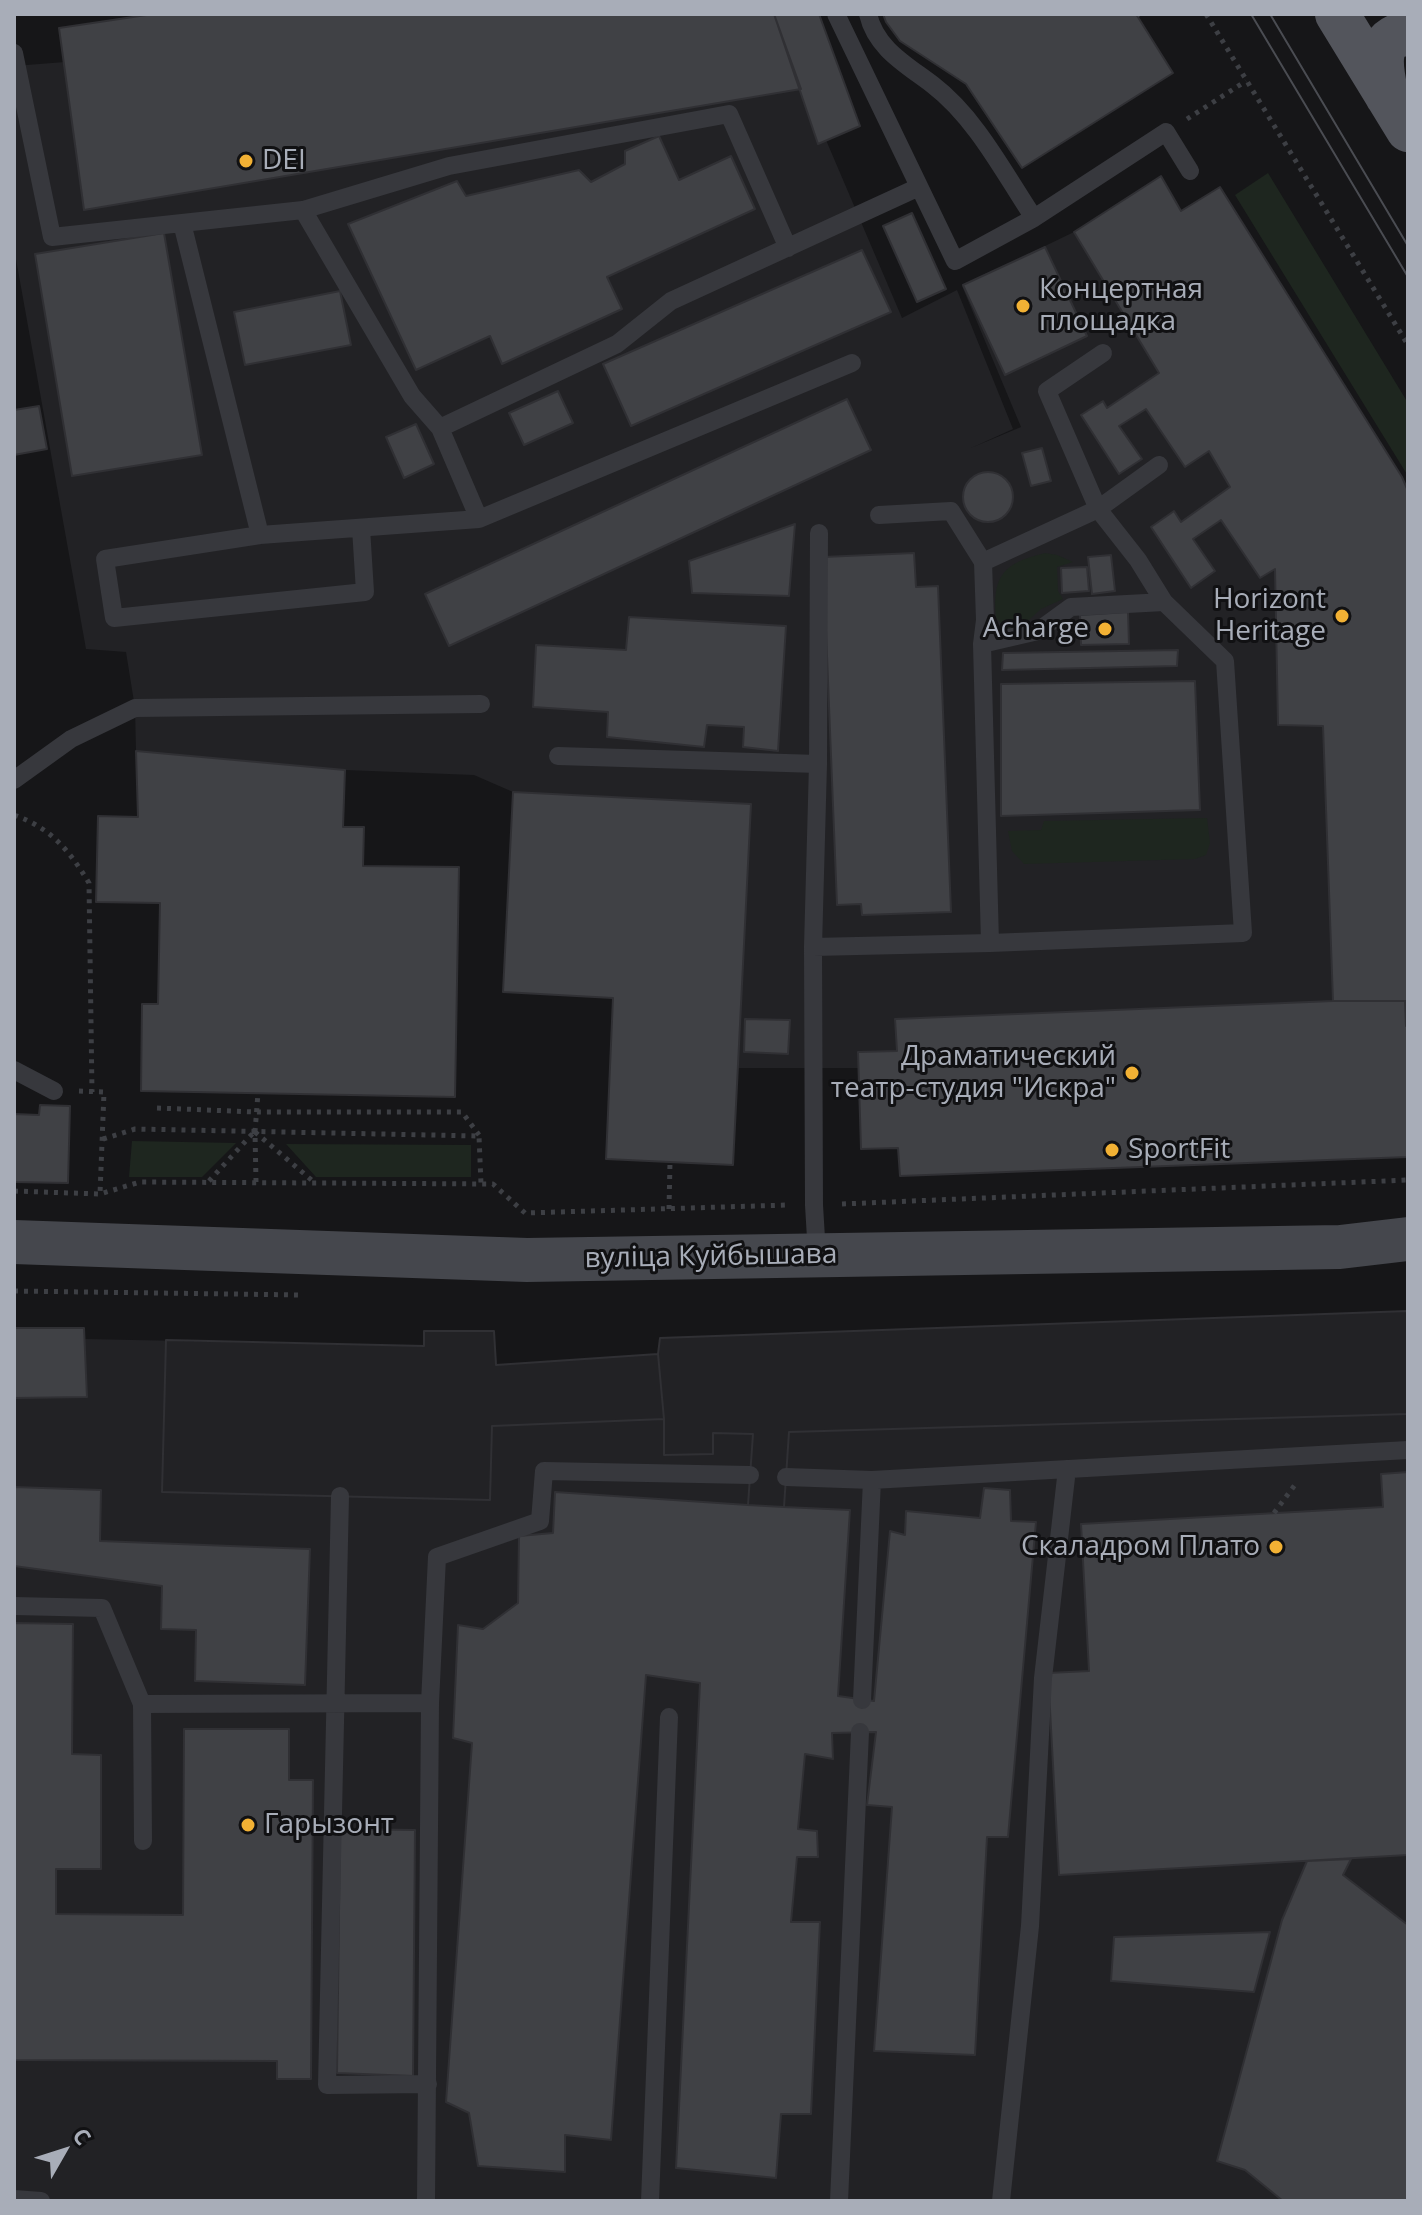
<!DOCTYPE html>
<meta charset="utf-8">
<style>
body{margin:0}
#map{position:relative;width:1422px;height:2215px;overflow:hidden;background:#161618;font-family:"Open Sans",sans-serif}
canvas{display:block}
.frame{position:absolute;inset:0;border:16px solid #a8adb8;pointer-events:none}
.north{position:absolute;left:24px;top:2111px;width:80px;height:80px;-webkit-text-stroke:6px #111113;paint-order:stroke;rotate:51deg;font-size:22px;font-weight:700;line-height:32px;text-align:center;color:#a8adb8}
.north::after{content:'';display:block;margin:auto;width:28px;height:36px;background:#a8adb8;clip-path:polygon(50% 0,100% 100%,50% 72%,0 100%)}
</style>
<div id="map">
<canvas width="1422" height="2215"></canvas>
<div class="frame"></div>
<div class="north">С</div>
</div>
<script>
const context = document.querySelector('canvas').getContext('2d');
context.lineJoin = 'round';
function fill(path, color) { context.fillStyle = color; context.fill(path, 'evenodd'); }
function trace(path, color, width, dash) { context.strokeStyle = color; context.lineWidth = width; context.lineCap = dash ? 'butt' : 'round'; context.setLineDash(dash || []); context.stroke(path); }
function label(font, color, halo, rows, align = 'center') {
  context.font = font + ' "Open Sans",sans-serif'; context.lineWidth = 6; context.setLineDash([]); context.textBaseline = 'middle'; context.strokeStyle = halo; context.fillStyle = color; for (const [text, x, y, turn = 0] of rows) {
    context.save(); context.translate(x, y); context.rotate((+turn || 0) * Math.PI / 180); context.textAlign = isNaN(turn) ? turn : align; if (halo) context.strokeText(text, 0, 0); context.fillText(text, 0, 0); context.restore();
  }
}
const built = new Path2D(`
 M153 14H819L860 126 826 140 902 318 957 290 1013 429 971 448 1021 427 962 286 1074 232 1161 176 1181 211 1220 187 1402 477 1408 491V1001H1405L1406 1025 1408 1026V1157L900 1176 898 1148 861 1149 858 1068H738L751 804 513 792 474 775 345 770 136 751 135 708 126 652 86 649 14 248V66L65 62 59 28Z
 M1408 1311V2201H14V1328H84L85 1339 423 1346 424 1331H494L497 1365 658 1354 660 1338Z`);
const green = new Path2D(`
 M1268 173 1408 403V476L1235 195Z
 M1045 553 1057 555 1073 562 1057 567 1058 591 1063 599 1041 609 1020 628H1006L996 618C992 575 1004 563 1045 553Z
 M1207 818 1210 843 1206 855 1195 859 1024 864 1012 851 1008 831 1041 830 1044 821Z
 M132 1141 236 1143 202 1177H129Z
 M286 1144 471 1145V1177H316Z`);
const building = new Path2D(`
 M153 14H774L801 89 84 210 59 28Z
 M774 14H819L860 126 818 144Z
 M883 14H1136L1173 73 1022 168 966 84 900 41 886 22Z
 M659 136 679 180 731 156 755 209 607 277 622 309 502 364 490 336 416 370 348 224 457 181 466 196 579 170 591 182 625 164V151Z
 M1161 176 1181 211 1220 187 1402 477 1408 491V1001H1333L1323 726 1278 725 1275 569 1260 578 1221 520 1193 539 1215 571 1191 588 1151 527 1174 511 1181 522 1230 487 1209 451 1185 467 1146 409 1119 426 1142 459 1119 474 1081 415 1103 401 1107 408 1159 373 1074 232Z
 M912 213 946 289 917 302 883 226Z
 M164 233 202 455 72 476 35 254Z
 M1045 247 1087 336 1005 375 963 285Z
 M862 250 891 312 631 426 603 364Z
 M340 291 351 345 245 365 234 312Z
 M558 391 573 423 524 445 509 413Z
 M847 399 871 450 449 646 425 594Z
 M39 406 47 449 14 455V410Z
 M416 424 434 464 404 478 386 437Z
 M1042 448 1051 481 1031 486 1022 453Z
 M963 497a25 25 0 1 1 50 0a25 25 0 1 1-50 0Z
 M795 524 789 596 692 593 689 561Z
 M914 553 916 587 938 586 951 912 862 915 861 904 837 905 823 557Z
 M1111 555 1115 591 1092 594 1088 557Z
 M1087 567 1089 591 1062 593 1061 568Z
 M1128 612 1129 644 1081 645 1080 615Z
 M629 617 786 626 778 751 743 747 744 727 707 725 704 747 607 737 608 712 533 707 536 645 626 650Z
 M1178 650 1177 666 1002 670 1003 653Z
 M1195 681 1200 810 1001 816V684Z
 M136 751 345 770 343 827H364L363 866 459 867 455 1097 141 1091 142 1004H158L160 903 96 902 98 816 138 817Z
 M513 792 751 804 733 1165 606 1159 613 998 503 992Z
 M1333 1001H1405L1406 1026H1408V1157L900 1176 898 1148 861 1149 858 1052 897 1051 895 1019Z
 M745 1019 790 1020 788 1054 744 1052Z
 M40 1105 70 1106 68 1183 14 1182V1114L39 1115Z
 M1408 1311V1414L789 1432 784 1507 850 1510 838 1696 874 1701 890 1531 905 1535 906 1511 980 1518 984 1488 1010 1490 1011 1521 1036 1522 1008 1837H987L975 2055 874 2051 892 1807 867 1805 876 1732 832 1733 833 1759 805 1754 798 1829 817 1831 818 1857H797L791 1922H820L811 2114H781L776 2178 676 2168 700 1683 646 1675 611 2140 565 2135V2172L478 2166 469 2113 446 2102 472 1743 453 1738 458 1625 483 1629 518 1603 519 1536 553 1533 555 1492 748 1505 753 1434 713 1433V1454L664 1455V1419L492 1426 490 1500 162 1492 166 1340 424 1346V1331H494L496 1365 658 1354 660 1338Z
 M1408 1311V1414L789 1432 784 1507 748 1505 753 1434 713 1433V1454L664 1455V1419L658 1354 660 1338Z
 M14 1328H84L87 1397 14 1398Z
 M424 1331H494L496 1365 658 1354 664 1419 492 1426 490 1500 162 1492 166 1340 424 1346Z
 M1408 1472V1855L1059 1875 1048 1673 1089 1671 1081 1524 1383 1507 1381 1474Z
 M14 1487 101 1490 100 1541 310 1549 305 1685 195 1681 196 1630 161 1629 162 1586 14 1566Z
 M14 1623 73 1624 72 1754 101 1755V1869H56V1914L183 1915 184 1729H289V1780H313L311 2079H277V2061L14 2060Z
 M340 1829 415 1830 413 2076 337 2073Z
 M1351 1859 1343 1875 1408 1925V2201H1283L1245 2170 1217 2161 1282 1920 1307 1861Z
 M1270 1932 1254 1992 1111 1981 1114 1937Z`);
const path = new Path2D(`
 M1206 14 1408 345
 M1137 15 1139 14
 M1187 119 1246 81
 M14 815C51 828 69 850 89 883L92 1092
 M79 1091 104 1092 100 1194
 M157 1108 256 1112H462L479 1135
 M255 1132 315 1183
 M103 1139 135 1129 479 1136 481 1184
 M209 1181 254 1132
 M256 1182 255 1132 258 1093
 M14 1191 100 1194 140 1182 493 1184 525 1213 788 1205
 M842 1204 1408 1180
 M669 1209 670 1162
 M14 1291 301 1295
 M1274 1513 1297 1482`);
const service = new Path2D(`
 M836 14 955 261 1034 218 1166 132 1190 171
 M868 14C876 49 907 65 933 85 976 118 1004 173 1034 218
 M14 53 52 237 303 210 449 166 729 114 788 248
 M303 210 412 396 440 428
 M182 223 260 535 479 519
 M852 363 479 519 440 428 617 344 671 301 919 187
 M879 515 951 511 983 562
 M260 535 105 559 114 618 365 592 361 528
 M982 644 1038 631 1071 607 1164 602
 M558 756 818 764
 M14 780 71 739 135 708 481 704
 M990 943 982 644 985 620 983 562 1098 509 1047 391 1103 353
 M813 947 990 943 1243 933 1225 661 1164 602 1138 560 1098 509 1159 465
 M14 1070 54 1091
 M817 1255 814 1205 813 947 818 764 819 533
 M786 1477 872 1480 1408 1450
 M340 1496 327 2085 428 2084
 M14 1606 102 1608 142 1704 143 1841
 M862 1700 872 1480
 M142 1704 430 1703
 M14 2199 41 2201
 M426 2201 430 1703 437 1557 540 1521 544 1471 750 1475
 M650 2201 669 1717
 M839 2201 860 1732
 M1001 2201 1030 1926 1043 1678 1067 1469`);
const secondary = new Path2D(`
 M14 1242 527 1260 1340 1247 1408 1239`);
const primary = new Path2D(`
 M1337 14 1408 130
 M1387 96C1382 72 1372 36 1408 34`);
const tram = new Path2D(`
 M1251 14 1408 277
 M1270 14 1408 246`);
const markers = [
 [246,161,8,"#f2b134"],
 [1023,306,8,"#f2b134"],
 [1342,616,8,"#f2b134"],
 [1105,629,8,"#f2b134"],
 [1132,1073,8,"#f2b134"],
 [1112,1150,8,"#f2b134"],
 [1276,1547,8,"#f2b134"],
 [248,1825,8,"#f2b134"]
];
const poiNames = [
 ["DEI",262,161],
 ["Концертная",1039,290],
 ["площадка",1039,322],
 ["Horizont",1326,600,"right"],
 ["Heritage",1326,632,"right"],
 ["Acharge",1089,629,"right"],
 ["Драматический",1116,1057,"right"],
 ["театр-студия \"Искра\"",1116,1089,"right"],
 ["SportFit",1128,1150],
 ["Скаладром Плато",1260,1547,"right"],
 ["Гарызонт",264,1825]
];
const streetNames = [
 ["вуліца Куйбышава",711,1257,-1]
];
fill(built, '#222225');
fill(green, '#1e261f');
fill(building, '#404145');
trace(building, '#303034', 2);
trace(path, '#3d3f44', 5, [4, 6]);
trace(service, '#37383d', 18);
trace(secondary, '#45474d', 44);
trace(primary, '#53555c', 44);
trace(tram, '#4a4c52', 2);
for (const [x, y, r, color] of markers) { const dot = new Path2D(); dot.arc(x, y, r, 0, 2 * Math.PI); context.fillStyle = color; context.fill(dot); trace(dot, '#111113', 3); }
label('28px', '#a8adb8', '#111113', poiNames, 'left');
label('28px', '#a8adb8', '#111113', streetNames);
</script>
